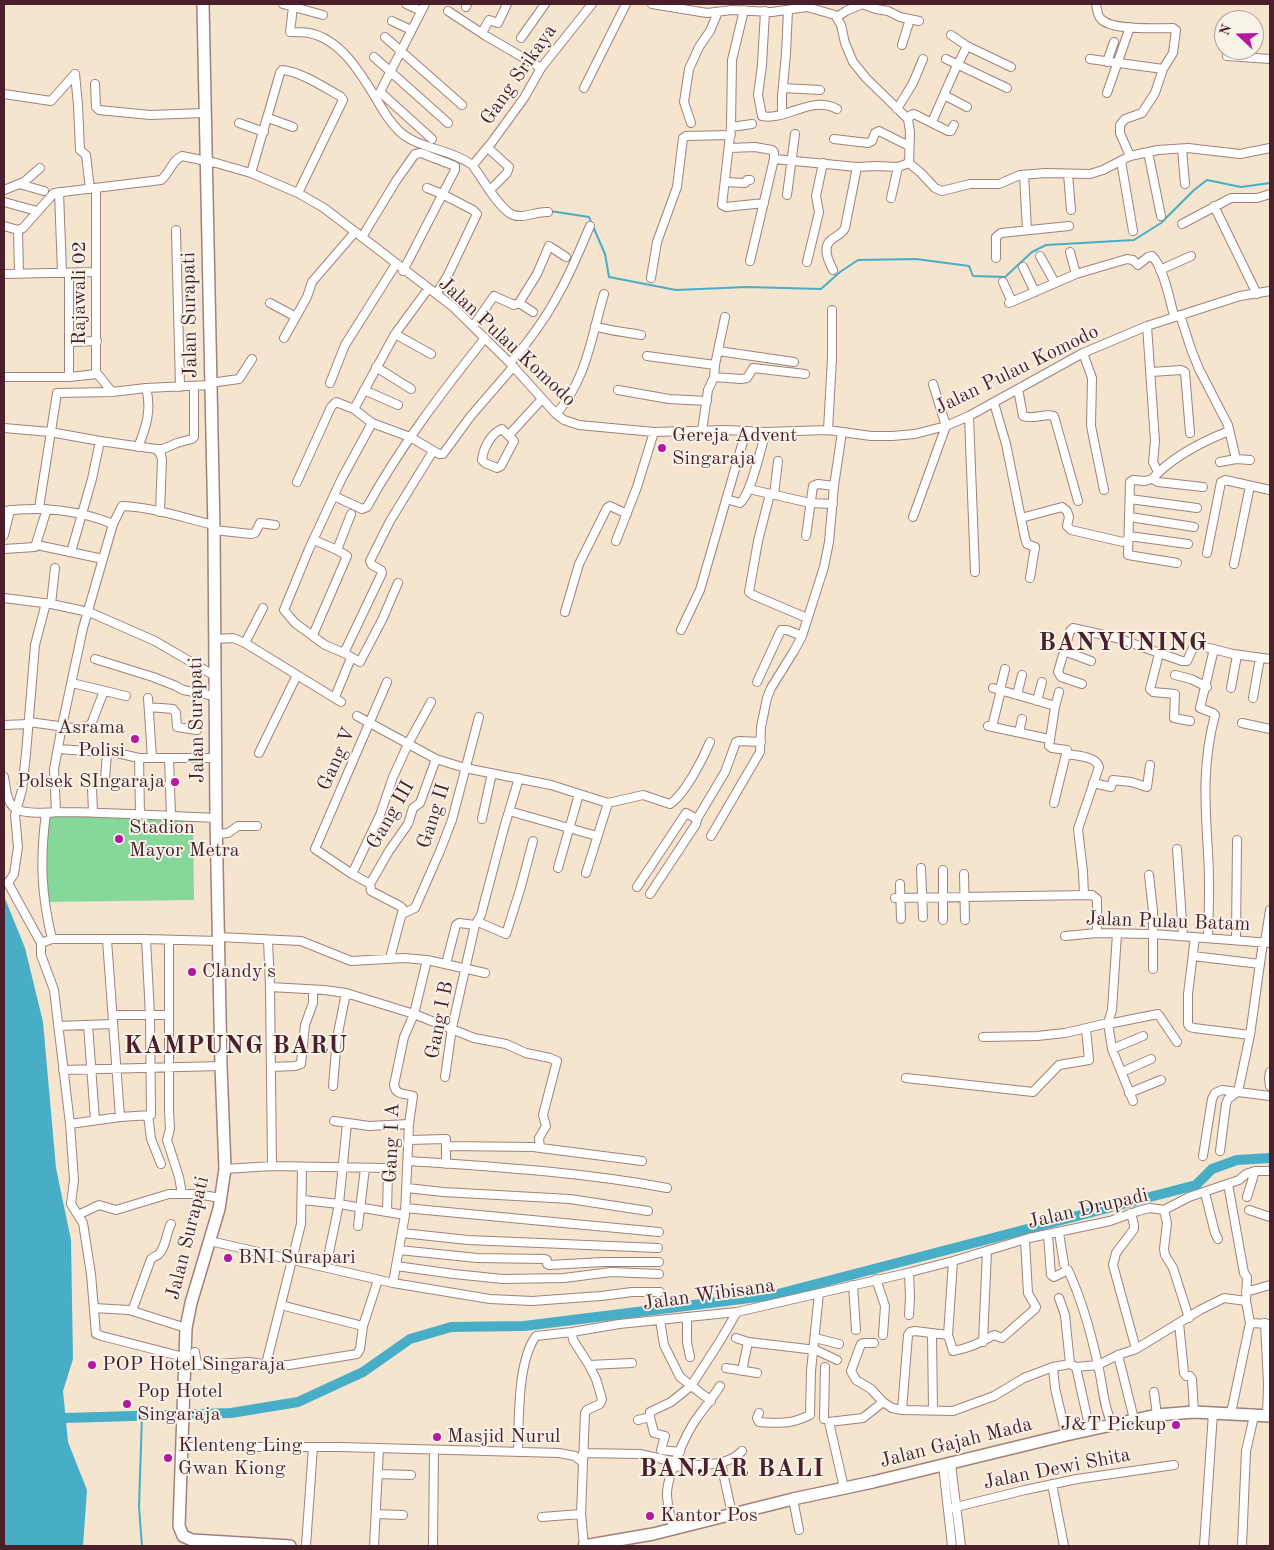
<!DOCTYPE html>
<style>
body{margin:0}
#map{position:relative;width:1274px;height:1550px;overflow:hidden;background:#f5e4ce;font-family:"Old Standard TT",serif}
canvas{display:block}
.frame{position:absolute;inset:0;border:5px solid #4a1f2b;pointer-events:none}
.north{position:absolute;left:1214px;top:10px;width:50px;height:50px;box-sizing:border-box;background:#f7f3e8;border:1px solid #b29e9c;border-radius:50%;rotate:291deg;font-size:14px;font-weight:700;line-height:20px;text-align:center;color:#4a1f2b}
.north::after{content:'';display:block;margin:auto;width:18px;height:22px;background:#b5179e;clip-path:polygon(50% 0,100% 100%,50% 72%,0 100%)}
</style>
<div id="map">
<canvas width="1274" height="1550"></canvas>
<div class="frame"></div>
<div class="north">N</div>
</div>
<script>
const context = document.querySelector('canvas').getContext('2d');
context.lineJoin = 'round';
function fill(path, color) { context.fillStyle = color; context.fill(path, 'evenodd'); }
function trace(path, color, width, dash) { context.strokeStyle = color; context.lineWidth = width; context.lineCap = dash ? 'butt' : 'round'; context.setLineDash(dash || []); context.stroke(path); }
function label(font, color, halo, rows, align = 'center') {
  context.font = font + ' "Old Standard TT",serif'; context.lineWidth = 4; context.setLineDash([]); context.textBaseline = 'middle'; context.strokeStyle = halo; context.fillStyle = color; for (const [text, x, y, turn = 0] of rows) {
    context.save(); context.translate(x, y); context.rotate((+turn || 0) * Math.PI / 180); context.textAlign = isNaN(turn) ? turn : align; if (halo) context.strokeText(text, 0, 0); context.fillText(text, 0, 0); context.restore();
  }
}
const green = new Path2D(`
 M46 816 193 818 194 900 44 902Z`);
const water = new Path2D(`
 M4 896 25 948 43 1022 56 1168 71 1240 73 1359 63 1391 68 1442 87 1490 83 1546H4Z`);
const stream = new Path2D(`
 M550 211 589 217 605 254 609 277 676 290 747 287 821 289 840 272 858 260 916 259 969 266 973 276 1005 277 1032 252 1046 245 1134 240 1161 223 1194 190 1207 180 1241 187 1270 183
 M142 1415 139 1507 142 1546`);
const river = new Path2D(`
 M65 1418 231 1413 298 1402 363 1372 410 1339 451 1327 524 1326 774 1295 1196 1185 1212 1169 1237 1160 1270 1158`);
const minor = new Path2D(`
 M283 4 323 15
 M406 4 421 11
 M425 4 380 92 432 139
 M652 4 707 13 732 10 772 12 807 7 835 15 841 25 845 43 853 62 866 78 908 119 910 132 909 163 921 173 935 188 942 191 970 184H999L1020 175 1046 173 1090 174 1103 170 1130 156 1158 150 1188 148 1240 154 1270 148
 M862 4 876 9 888 11 900 17 919 21
 M1096 4C1097 9 1097 15 1101 19 1112 31 1157 28 1173 28L1176 30 1173 53 1163 69 1155 93 1142 113 1125 119 1120 125V133L1130 156
 M293 7 290 32C296 32 302 32 309 33 341 39 361 74 377 100 383 111 390 122 399 131 418 149 448 148 471 164 474 166 475 170 478 173 486 185 499 207 511 214 522 220 536 211 548 212
 M466 7 467 4
 M744 10 732 60 731 127 722 205 726 207 764 203
 M448 11 486 36 541 68
 M765 11 762 65 758 95 762 116C786 121 811 95 837 109
 M837 17 846 11 862 4
 M392 21 411 30
 M482 33 489 20 498 23 507 4
 M951 35 967 46 1011 67
 M385 37 462 105
 M521 38 545 4
 M902 45 910 19
 M1227 56 1270 59
 M374 57 448 123
 M946 59 1007 88
 M1090 59 1163 69
 M1107 62 1114 42
 M75 74 78 105 80 150 86 155 90 189
 M95 84 96 107 99 110 150 115 204 113
 M584 88 626 4
 M783 88 820 90
 M1107 93 1130 27
 M4 94 51 101 75 74
 M944 95 967 107
 M897 109 913 83 923 59
 M782 114V96L786 54 788 10
 M268 118 293 127
 M908 119 911 115 914 114 948 131H951L954 125
 M932 122 954 72 967 46
 M239 123 264 132
 M691 123 684 102 689 69 699 47 710 31 718 12
 M731 127 752 124
 M834 139 868 143 872 141 875 133 879 131 909 146
 M488 148 509 167 507 173 490 190
 M730 148 755 147 772 150 774 152V159
 M1182 149 1185 184
 M1148 152 1161 216
 M1121 161 1133 231
 M473 165 492 142 524 98 541 68 592 4
 M251 173 280 73 282 70C300 71 325 88 340 96L343 100 298 193
 M1068 174 1071 210
 M1024 175 1027 229
 M725 182 745 183 747 180H750
 M19 184 44 191
 M96 188V372L112 392
 M427 188 442 194 473 210 477 214 447 277 436 294
 M4 190 24 182 40 168
 M59 192 62 273
 M787 195 795 134
 M891 198 898 167
 M4 202 37 211
 M1214 206 1257 294
 M1182 224 1231 198H1257L1270 194
 M4 226 18 230 23 228 54 193 161 180C170 173 171 161 182 156L216 163 251 173 298 193 324 208 452 306 510 363 556 414 564 420 579 425 654 432 725 430 766 432 828 430 871 436H892L915 434 946 426 969 416 1083 353 1147 326 1240 296 1270 291
 M18 230 19 273
 M176 230 180 387
 M362 237 396 181 415 154 421 153 455 166V170L403 271
 M1070 252 1076 274
 M1040 256 1055 283
 M996 258V237L1001 233 1069 226
 M750 261 774 159 857 167 876 166 898 167 909 163
 M807 262 819 212 816 196 823 163
 M1023 267 1035 292
 M833 270C829 262 823 250 829 242 834 236 842 235 845 228L857 167
 M1160 270 1191 256
 M69 273V377
 M4 274 96 272
 M651 278 657 242 677 187 683 138 686 136 731 135
 M1003 282 1012 302
 M270 303 296 317
 M519 303 533 312
 M1009 303 1076 274 1127 259 1133 260 1138 265 1148 257 1152 256C1163 266 1170 300 1174 316
 M1180 315 1191 349 1199 369 1228 425 1236 459
 M473 326 494 296 514 305 519 303 537 274 549 246 566 257
 M595 326C609 331 625 332 641 335
 M1147 326 1155 441 1153 462 1158 472
 M395 334 431 354
 M284 338 307 297 312 282 355 232
 M70 342 97 341
 M718 351 794 362
 M1083 353 1092 378 1091 426 1104 490
 M647 356 715 365
 M510 363C529 341 546 318 559 293 571 272 580 249 590 226
 M376 367 411 389
 M1151 372 1181 370 1185 372 1190 433
 M4 377H69L97 374
 M714 377 741 379 747 378 753 368 805 374
 M210 383 239 379 252 359
 M330 383 345 345 396 264
 M1018 389 1023 416C1034 420 1044 413 1054 416L1078 501
 M364 390 398 405
 M618 390 669 399 707 401
 M994 403 1006 444 1025 538 1027 544 1035 547 1030 578
 M354 409 395 334 428 289
 M556 414C587 379 591 338 604 294
 M969 416 975 572
 M372 423 342 478 309 549 284 610 295 623 325 645 344 653 360 662 382 620 398 583
 M4 428 50 432 100 441 156 449H163L177 443 192 439 194 437V386
 M502 429 514 441 501 466 497 468 485 463 482 460C483 449 491 433 502 429Z
 M828 430 832 358V310
 M702 431 708 390 714 377 715 365 725 317
 M509 435 542 399
 M138 447C146 428 152 409 146 388
 M156 449 161 455 162 460 160 512
 M1220 462 1236 459 1250 460
 M1152 479 1158 482 1203 487
 M297 482 331 407 336 402 354 409 372 423 410 437 439 454H443L470 417 513 367
 M749 489 810 503 833 504
 M770 494 758 541 749 592 753 595 807 618
 M774 495 778 461
 M334 496 362 509 367 507C400 447 442 392 485 338
 M726 499 740 503C751 495 761 447 766 432
 M1130 499 1197 508
 M39 508 57 393 112 392 146 388 210 385
 M4 511C40 506 79 510 113 524
 M913 517 946 426 933 384
 M1130 517 1194 527
 M1021 518 1062 507 1067 511 1069 517 1067 526 1071 530 1123 542 1127 541 1129 536 1188 544
 M214 530 251 534 255 533 260 523 275 525
 M4 535 10 510
 M806 536 813 486 818 484 834 486
 M616 541 637 487 654 432
 M37 545 103 559
 M4 549 35 547 47 509
 M337 550 351 514
 M71 552 92 479 100 441
 M1207 553 1221 482 1225 480 1270 490
 M1177 563 1128 555 1130 482 1133 480 1145 481 1152 479C1173 456 1201 442 1229 431
 M1234 564 1250 486
 M4 598 51 604 89 612 155 641 215 676
 M46 603 35 645 26 754 22 790 15 815 18 847 14 874 8 883 41 943 52 939H146L218 941
 M51 604 55 568
 M565 612 579 564 607 508 610 506 627 514
 M681 630 700 590 746 431
 M313 635 347 556 337 550 314 540
 M215 639 233 638 245 643 341 702
 M245 643 263 608
 M1064 651 1091 661
 M344 653 382 573 381 570 372 565 370 561 390 521 433 451
 M1159 654 1150 689 1153 692 1175 694 1174 718 1190 721
 M95 659 153 677 176 686 183 690 215 696
 M1175 675 1191 679 1207 687
 M387 682 315 849 352 874 370 884 371 891 400 906 403 909 390 958
 M757 682 781 630H787L802 636
 M72 683 126 696
 M1082 684 1061 677 1058 672 1070 631 1073 628 1117 638 1182 661H1187L1193 648 1197 645 1233 654 1270 659
 M993 688 1052 705 1055 707
 M1231 688 1237 655
 M1000 690 1005 669
 M1017 695 1022 675
 M335 697 351 658
 M148 698 152 758
 M1253 698 1260 658
 M1037 701 1042 682
 M149 707 173 709 176 713 177 727 197 730
 M357 716 436 759 465 768 551 785 608 803 643 795 670 804C685 794 703 759 710 742
 M29 722 73 728 89 726 92 722 104 691
 M1242 723 1270 729
 M4 725 29 724
 M988 726 1049 739
 M992 727 1001 690
 M1019 732 1022 719
 M58 749 117 753 139 758H216
 M259 753 297 675
 M1067 754C1077 756 1096 756 1099 767L1078 829 1083 872 1084 895
 M139 758 140 814
 M169 758 171 816
 M4 777C6 787 6 803 16 809 24 814 48 813 58 812 111 812 163 816 216 818
 M105 779 107 753
 M1093 783 1111 787 1113 780 1131 782 1147 787 1150 765
 M92 788 93 812
 M1054 803 1067 750 1052 748 1049 746 1055 707 1059 692
 M509 811 597 836
 M56 812 54 769 62 726 83 628 113 524 122 506C152 507 184 518 214 525
 M46 813C40 859 41 894 52 939
 M482 819 492 773
 M217 834 228 833 238 826H257
 M711 836 760 752 761 727 767 698 771 688 794 651 802 636 824 567 829 542 834 486 842 432
 M1177 849 1183 936
 M558 868 579 794
 M921 868 923 917
 M586 873 608 803
 M352 874 380 815 393 777 408 744 431 702
 M964 874 965 920
 M1149 875 1153 911V969
 M370 884 389 851 408 824 413 808 420 803 436 759
 M900 884 901 919
 M637 887 686 813 697 819
 M650 894 696 824 697 819 725 772 736 742 739 741 761 742
 M895 898 1092 895 1097 899V933
 M402 914 415 908 440 851 452 820 479 717
 M943 920V870
 M478 922 506 934 520 890 533 841
 M1065 936 1097 933 1153 934 1270 943
 M218 937 301 941 351 961 404 958 427 960 485 973
 M1195 937 1188 994V1024L1190 1027 1194 1028 1250 1035
 M1208 937C1209 909 1210 881 1208 853 1205 803 1202 764 1215 715L1213 713 1200 708 1214 649
 M1236 939 1237 840
 M107 940 120 1117
 M268 940 270 987 272 1166
 M169 941V1111L170 1129 167 1140 179 1177 182 1194
 M1265 942 1270 910
 M41 943V955L54 990 70 1124 74 1180 71 1204 83 1223 91 1274 96 1334 102 1336 184 1357
 M1193 956 1260 964
 M446 964 456 925 459 923 475 925
 M270 987 324 990 346 993 414 1014 474 1038 506 1044 526 1053 550 1058 557 1061 543 1115 546 1126 539 1138 540 1148
 M113 1015H169
 M1108 1023 1112 1049 1133 1101
 M1108 1024 1158 1014 1177 1042
 M88 1025 95 1120
 M58 1026 113 1024
 M983 1037 1037 1036 1065 1033 1108 1023 1112 1010 1117 934
 M1112 1049 1143 1036
 M271 1067 295 1066 301 1064 305 1025 313 1003V990
 M63 1070 221 1066
 M1122 1072 1151 1059
 M1270 1072 1269 1079 1270 1086
 M445 1077 452 1028 475 925 481 915 504 828 519 778
 M906 1078 1033 1092 1059 1065 1089 1060 1086 1029
 M333 1086 337 1038 346 993
 M1238 1092 1250 1035 1263 942
 M1129 1093 1161 1080
 M148 1115 151 1139 161 1164
 M334 1121 369 1126 409 1124
 M70 1124 120 1117 151 1115 150 1015 146 939
 M409 1140 446 1139V1164
 M446 1146 533 1147 642 1161
 M1220 1151 1226 1104 1228 1099 1237 1092
 M1203 1156 1212 1099 1215 1093 1222 1090 1270 1096
 M409 1161C495 1167 582 1172 667 1188
 M225 1169 272 1166 386 1168 388 1171 387 1212
 M1228 1184 1244 1273 1247 1277 1246 1301 1250 1323 1231 1413
 M407 1188 443 1192 570 1199 648 1211
 M1205 1193 1215 1233 1218 1239
 M1247 1197 1255 1171
 M303 1200 339 1204 405 1215
 M405 1208 659 1232
 M1164 1210 1167 1223 1164 1249 1165 1255 1173 1268 1189 1318
 M1249 1210 1270 1217
 M1131 1213 1134 1225V1229L1116 1253 1113 1265 1136 1349
 M78 1215 99 1205 116 1210 169 1194H196L221 1198
 M358 1226 365 1168
 M402 1233 468 1240 658 1248
 M1059 1233 1064 1264
 M1048 1235 1051 1275 1054 1277 1068 1270C1082 1300 1091 1333 1098 1365 1103 1385 1103 1406 1112 1424
 M210 1241 393 1283 490 1299 532 1301 601 1296 632 1292H660
 M399 1250 477 1258 545 1259 547 1260V1264L549 1265 603 1262H659
 M953 1261 1029 1238 1110 1221 1138 1211 1150 1208 1164 1210 1189 1197 1239 1180 1246 1174 1255 1171H1270
 M396 1266 454 1274 503 1279 564 1278 611 1272 659 1274
 M326 1267 339 1204 347 1123
 M909 1273 910 1297 909 1315
 M876 1279 885 1306 883 1335
 M393 1283 405 1215 409 1124 413 1096C405 1093 396 1096 394 1085L404 1037 414 1014 427 960
 M853 1285 856 1330
 M1246 1292 1270 1285
 M1059 1298 1065 1315 1070 1364
 M281 1305 363 1326
 M94 1308 129 1310 186 1328
 M132 1311 151 1259C153 1257 156 1256 158 1255 166 1248 166 1233 171 1224
 M687 1317V1342L690 1357
 M660 1320 664 1345 680 1377 711 1401
 M1179 1323 1184 1373 1186 1376H1190L1192 1379 1194 1412
 M1250 1323 1270 1324
 M1265 1323 1268 1384 1267 1416
 M572 1332 573 1340 589 1365 596 1379 602 1399 600 1404 587 1410 585 1413 581 1514 584 1546
 M932 1333 933 1410
 M736 1338 748 1342 816 1350 837 1360
 M815 1338 839 1344
 M983 1342 987 1251
 M874 1343H863L861 1344 851 1371 856 1380 871 1389 883 1402 892 1408 902 1410 953 1411 994 1396 1024 1378 1053 1367 1070 1364 1076 1367 1098 1365 1118 1355 1136 1349 1200 1310 1224 1298 1246 1301
 M195 1352 197 1364 199 1365 249 1362 269 1365H289L357 1354 360 1349 363 1326 378 1280
 M1118 1355 1134 1419
 M266 1364 301 1224 302 1167
 M589 1365 632 1363
 M1053 1367 1055 1388 1066 1435
 M1076 1367 1090 1430
 M726 1368 757 1373
 M742 1371 748 1342
 M1154 1392 1157 1415
 M902 1410 908 1335 910 1332 915 1331 948 1335
 M759 1413 757 1418 759 1422C781 1423 789 1425 810 1415
 M810 1415 811 1371 819 1293
 M650 1417 654 1433 665 1436 661 1450 680 1452
 M824 1419 825 1367
 M638 1420 650 1417V1412L671 1402 691 1386 720 1341 737 1312
 M829 1422 844 1488
 M829 1422 863 1418 883 1402
 M182 1447H340L559 1453 575 1456 582 1462
 M518 1452C519 1420 517 1362 536 1336L572 1332 619 1324 737 1312 903 1274 953 1261 948 1335 953 1351C970 1348 979 1343 994 1335L1002 1338 1035 1309 1036 1307 1028 1293 1025 1240
 M583 1453 640 1454 676 1462
 M721 1463 732 1514
 M951 1464 961 1546
 M943 1465 952 1546
 M674 1467C696 1463 725 1469 742 1451
 M378 1474 411 1475
 M1052 1484 1064 1546
 M793 1499 799 1530
 M948 1509 1025 1490 1077 1479 1174 1465
 M376 1514 403 1515
 M542 1517 581 1514
 M673 1529C671 1517 667 1505 667 1494 667 1476 686 1433 697 1418 705 1407 713 1397 720 1386
 M306 1546 313 1447
 M374 1546 379 1449
 M433 1546 434 1450
 M1204 1546 1213 1413
 M1242 1546 1246 1451 1254 1416`);
const highway = new Path2D(`
 M203 4 214 530 216 818 221 1066 225 1169 219 1209 191 1303 186 1328 179 1526 183 1536 192 1540 290 1546
 M584 1546 653 1534 793 1499 873 1482 1066 1435 1157 1415 1194 1412 1270 1416`);
const markers = [
 [662,448,5,"#b5179e"],
 [135,739,5,"#b5179e"],
 [175,782,5,"#b5179e"],
 [119,839,5,"#b5179e"],
 [192,972,5,"#b5179e"],
 [228,1258,5,"#b5179e"],
 [92,1365,5,"#b5179e"],
 [127,1404,5,"#b5179e"],
 [1176,1425,5,"#b5179e"],
 [437,1437,5,"#b5179e"],
 [168,1458,5,"#b5179e"],
 [650,1516,5,"#b5179e"]
];
const streetNames = [
 ["Gang Srikaya",519,75,-55],
 ["Rajawali 02",80,293,-90],
 ["Jalan Surapati",190,315,-91],
 ["Jalan Pulau Komodo",507,342,43],
 ["Jalan Pulau Komodo",1017,370,-26],
 ["Jalan Surapati",197,720,-91],
 ["Gang V",337,759,-66],
 ["Gang III",391,815,-60],
 ["Gang II",434,816,-72],
 ["Jalan Pulau Batam",1168,922,2],
 ["Gang I B",440,1020,-79],
 ["Gang I A",392,1143,-88],
 ["Jalan Drupadi",1088,1209,-13],
 ["Jalan Surapati",188,1238,-76],
 ["Jalan Wibisana",709,1295,-8],
 ["Jalan Gajah Mada",956,1443,-14],
 ["Jalan Dewi Shita",1057,1469,-11]
];
const poiNames = [
 ["Gereja Advent",672,436],
 ["Singaraja",672,459],
 ["Asrama",125,728,"right"],
 ["Polisi",125,751,"right"],
 ["Polsek SIngaraja",165,782,"right"],
 ["Stadion",129,828],
 ["Mayor Metra",129,851],
 ["Clandy's",202,972],
 ["BNI Surapari",238,1258],
 ["POP Hotel Singaraja",102,1365],
 ["Pop Hotel",137,1392],
 ["Singaraja",137,1415],
 ["J&T Pickup",1166,1425,"right"],
 ["Masjid Nurul",447,1437],
 ["Klenteng Ling",178,1446],
 ["Gwan Kiong",178,1469],
 ["Kantor Pos",660,1516]
];
const districtNames = [
 ["BANYUNING",1123,643],
 ["KAMPUNG BARU",236,1046],
 ["BANJAR BALI",732,1469]
];
fill(green, '#85d89a');
fill(water, '#48aec7');
trace(stream, '#48aec7', 2);
trace(river, '#48aec7', 10);
trace(minor, '#a0827c', 10);
trace(highway, '#a0827c', 14);
trace(minor, '#fff', 8);
trace(highway, '#fff', 11);
for (const [x, y, r, color] of markers) { const dot = new Path2D(); dot.arc(x, y, r, 0, 2 * Math.PI); context.fillStyle = color; context.fill(dot); trace(dot, '#f7f3e8', 2); }
label('20px', '#4a1f2b', '#f7f3e8', streetNames);
label('20px', '#4a1f2b', '#f7f3e8', poiNames, 'left');
context.letterSpacing = '1px';
label('bold 25px', '#4a1f2b', '#f7f3e8', districtNames);
context.letterSpacing = '0px';
</script>
